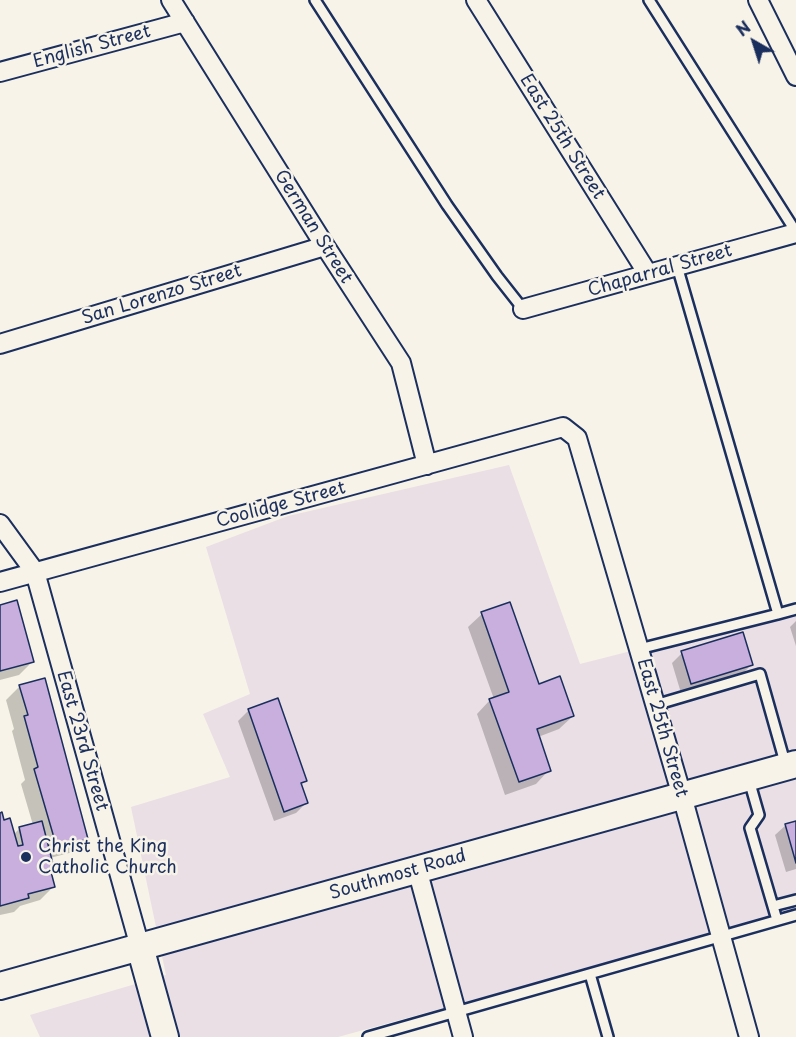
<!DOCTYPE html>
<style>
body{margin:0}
#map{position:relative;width:796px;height:1037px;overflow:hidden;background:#f7f3e8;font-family:"Playpen Sans",sans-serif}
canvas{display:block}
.north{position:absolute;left:724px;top:12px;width:60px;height:60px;-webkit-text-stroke:4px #f7f3e8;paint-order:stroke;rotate:321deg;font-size:16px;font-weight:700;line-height:24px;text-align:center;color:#1b2f5e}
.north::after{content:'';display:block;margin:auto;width:21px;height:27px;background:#1b2f5e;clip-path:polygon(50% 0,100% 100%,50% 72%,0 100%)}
</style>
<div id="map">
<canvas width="796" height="1037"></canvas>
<div class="north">N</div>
</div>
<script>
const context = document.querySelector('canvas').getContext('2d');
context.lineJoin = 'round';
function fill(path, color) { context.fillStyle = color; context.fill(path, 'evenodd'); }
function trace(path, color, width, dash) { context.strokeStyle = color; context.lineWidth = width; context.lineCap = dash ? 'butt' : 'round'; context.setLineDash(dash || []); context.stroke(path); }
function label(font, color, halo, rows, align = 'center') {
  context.font = font + ' "Playpen Sans",sans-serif'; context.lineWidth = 5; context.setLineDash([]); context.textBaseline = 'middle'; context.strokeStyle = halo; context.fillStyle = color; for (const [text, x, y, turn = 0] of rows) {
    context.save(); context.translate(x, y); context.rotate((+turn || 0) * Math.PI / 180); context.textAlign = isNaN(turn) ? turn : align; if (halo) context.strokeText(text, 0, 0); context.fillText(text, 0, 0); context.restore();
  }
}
const built = new Path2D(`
 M509 465 580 664 796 609V911L338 1037H40L30 1015 166 975 131 807 230 777 203 714 250 694 206 547 288 516Z`);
const shadow = new Path2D(`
 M0 606 33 661 19 675 0 680Z
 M482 614 538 685 573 716 559 729 538 737 549 770 536 784 505 795 477 714 490 700 494 699 468 627Z
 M796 621V646L790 627Z
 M682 653 751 665 741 675 681 693 672 663Z
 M20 686 86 838 73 852 50 858 52 867 49 870 54 886 40 900 20 906 14 912 0 915V814L3 822 13 835 20 828 33 825 21 784 25 780 12 731 14 729 6 700Z
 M249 710 305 781 300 786 306 803 296 813 274 821 238 721Z
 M796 822V869L786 872 775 835 786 825Z`);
const building = new Path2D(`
 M17 600 34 662 0 671V605Z
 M510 602 539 684 560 676 574 716 537 729 551 771 519 782 489 699 509 692 481 612Z
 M743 632 753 665 691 684 681 651Z
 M45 678 88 839 57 848 34 769 38 767 24 716 28 715 19 685Z
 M278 698 307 781 301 783 308 803 284 812 248 709Z
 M2 812 4 820 10 818 18 846 23 845 19 827 42 821 54 868H50L55 887 28 894 29 898 0 906V813Z
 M796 821V863L785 824Z`);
const lane = new Path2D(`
 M315 0 447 205 497 276 523 309
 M649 0 796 232
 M778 614 796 609
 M639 649 778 614 677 266
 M655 705 760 674 786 766
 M749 780 759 815 750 828 777 920
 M773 906 796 900
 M590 974 608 1037
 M368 1037 796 915`);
const street = new Path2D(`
 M171 0 325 246 401 363 427 465
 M476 0 648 274
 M758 0 796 76
 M0 72 185 22
 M523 309 796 233
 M0 344 325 246
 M0 524 35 572 140 947
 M0 582 563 427 577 438 682 796 749 1037
 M417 869 463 1037`);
const secondary = new Path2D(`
 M140 947 165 1037
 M0 986 796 764`);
const markers = [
 [26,857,6,"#1b2f5e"]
];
const streetNames = [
 ["English Street",92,47,-15],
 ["East 25th Street",562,137,58],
 ["German Street",313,227,58],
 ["Chaparral Street",660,271,-16],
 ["San Lorenzo Street",162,295,-17],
 ["Coolidge Street",281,505,-15],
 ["East 25th Street",662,728,74],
 ["East 23rd Street",82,741,74],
 ["Southmost Road",398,875,-16]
];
const poiNames = [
 ["Christ the King",38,847],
 ["Catholic Church",38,868]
];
fill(built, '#e9dfe5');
fill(shadow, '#0003');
fill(building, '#c8afdd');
trace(building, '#1b2f5e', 1.5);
trace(lane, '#1b2f5e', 14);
trace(street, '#1b2f5e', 22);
trace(secondary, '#1b2f5e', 30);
trace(lane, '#f7f3e8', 9);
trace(street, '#f7f3e8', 18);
trace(secondary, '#f7f3e8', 26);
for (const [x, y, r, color] of markers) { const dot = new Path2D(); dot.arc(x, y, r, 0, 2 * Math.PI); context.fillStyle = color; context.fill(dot); trace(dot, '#f7f3e8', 2); }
label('18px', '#1b2f5e', '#f7f3e8', streetNames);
label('18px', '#1b2f5e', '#f7f3e8', poiNames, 'left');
</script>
